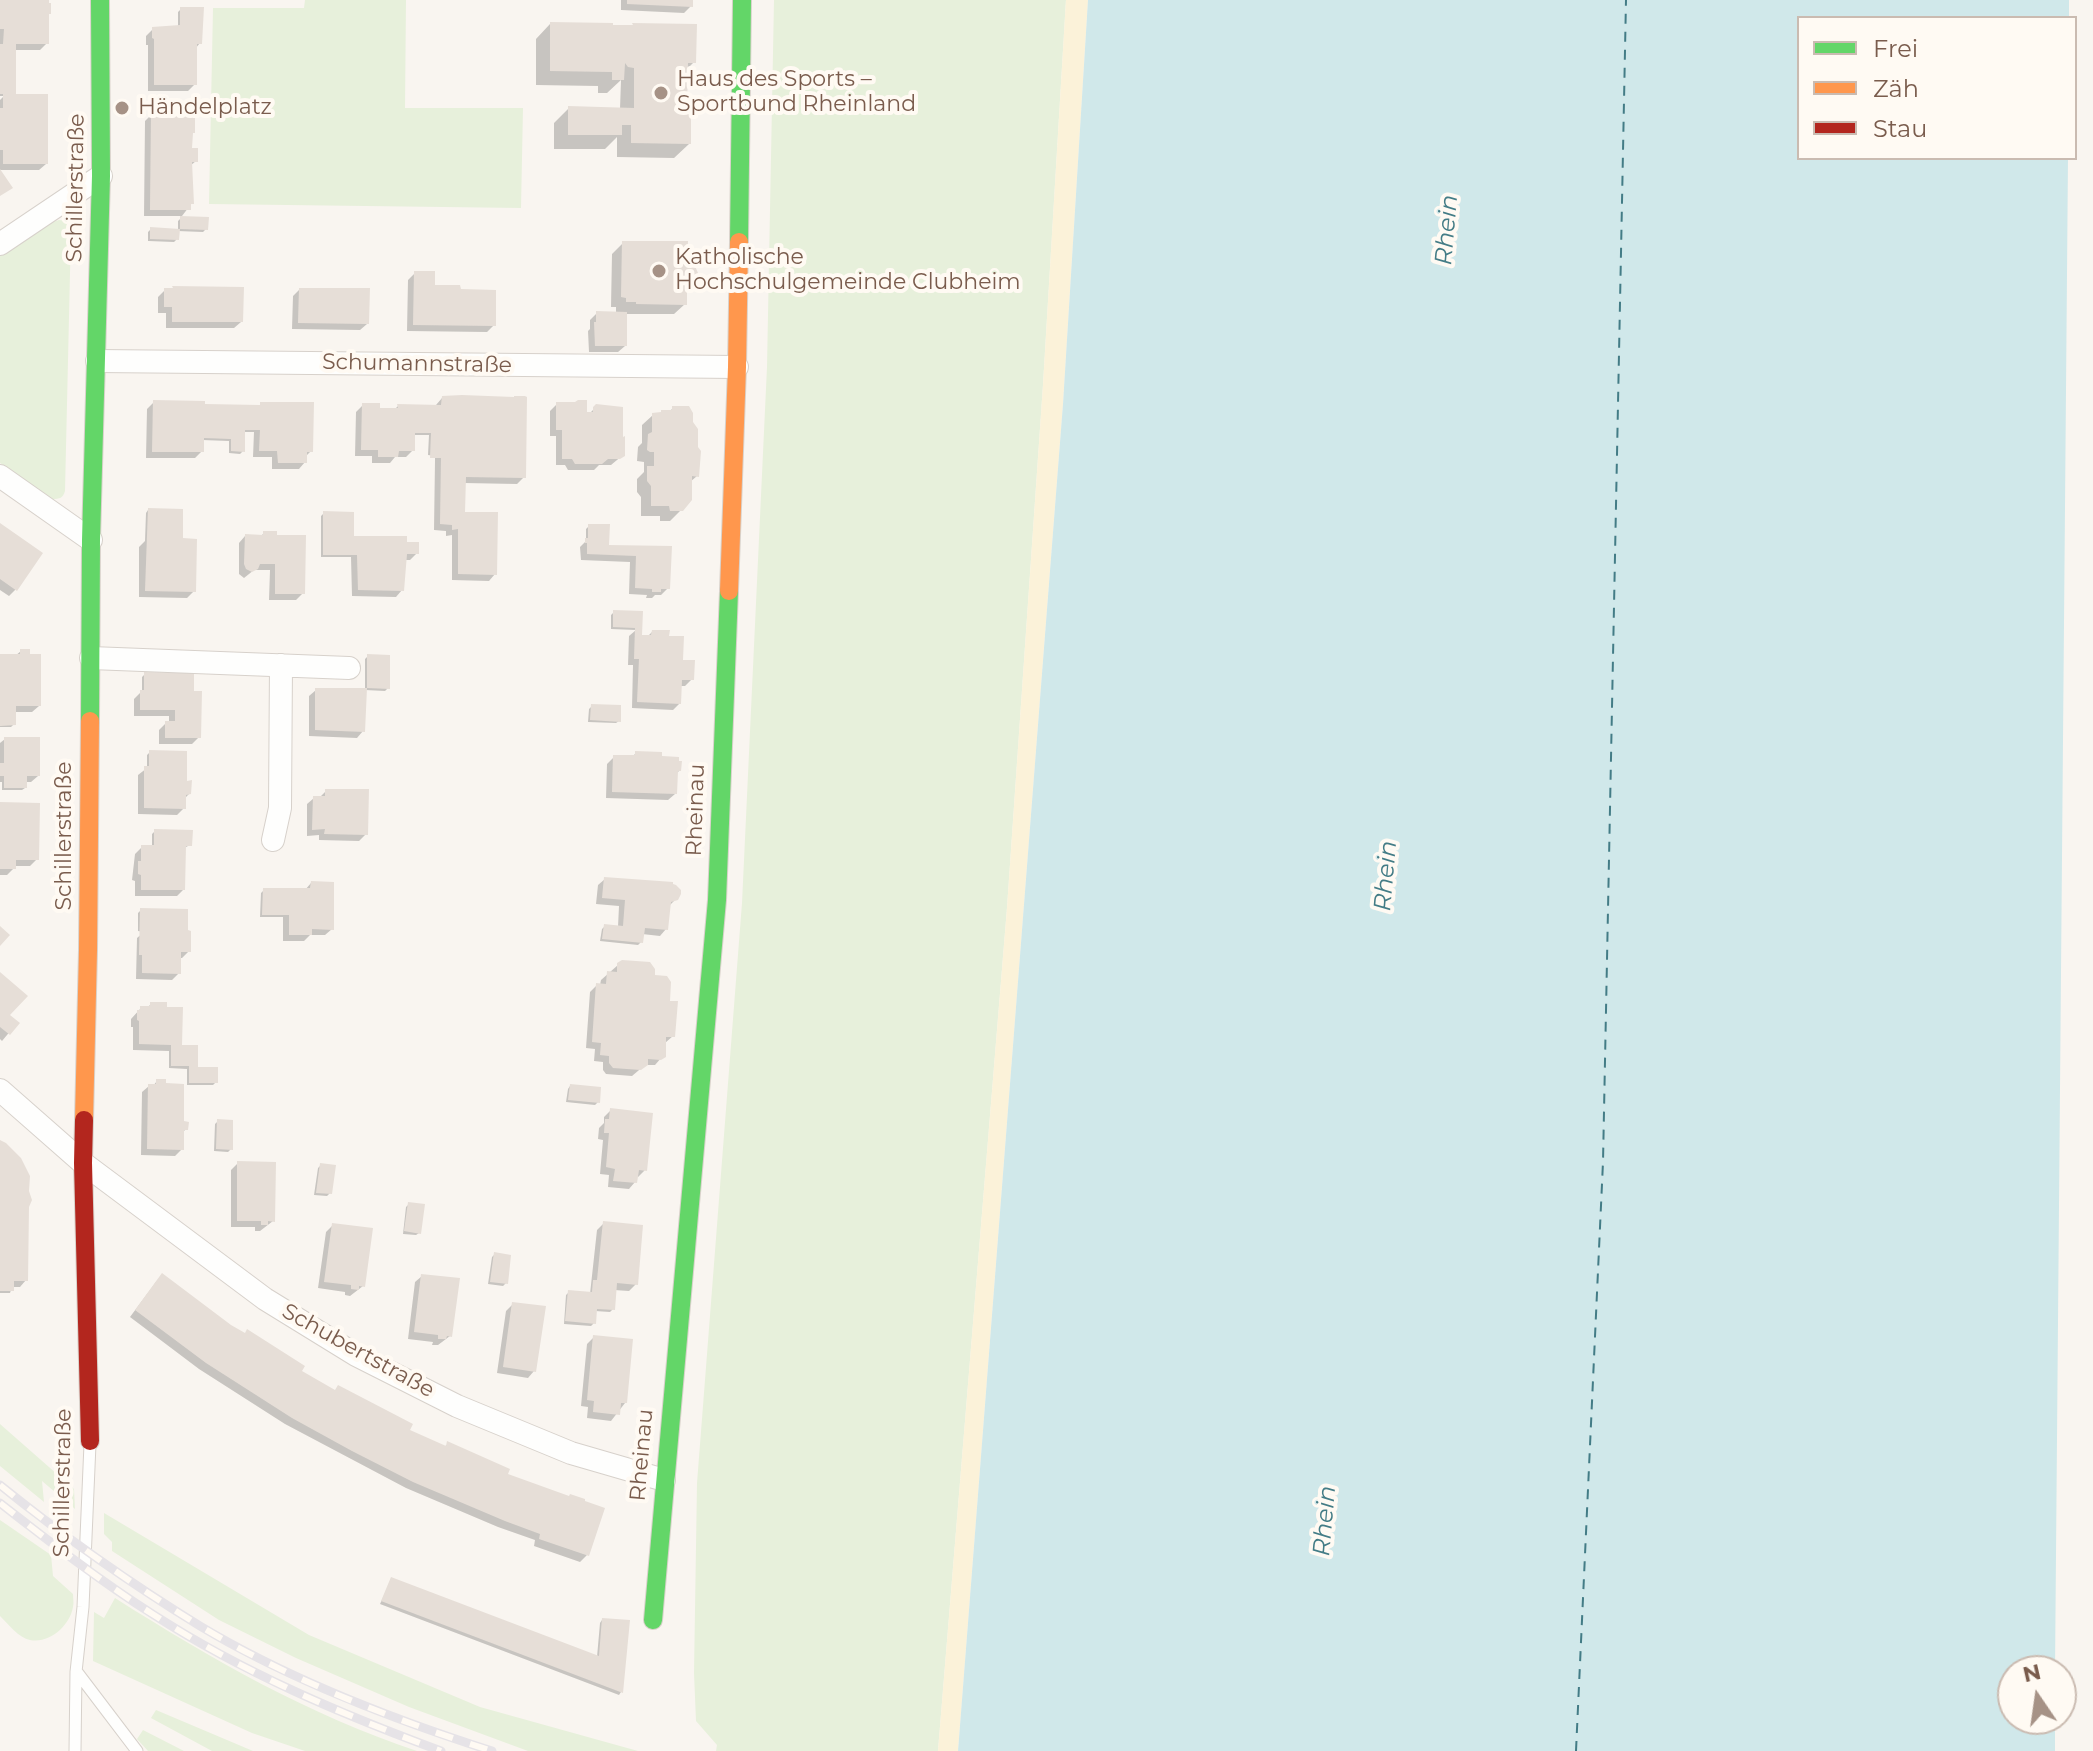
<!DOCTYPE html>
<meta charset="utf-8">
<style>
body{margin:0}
#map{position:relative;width:2093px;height:1751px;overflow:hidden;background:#f9f5f0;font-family:Montserrat,sans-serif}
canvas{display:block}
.legend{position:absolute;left:1797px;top:16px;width:280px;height:144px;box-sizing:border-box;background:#fffaf3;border:2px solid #cabbb1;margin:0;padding:10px 14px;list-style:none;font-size:24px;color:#7a5c4d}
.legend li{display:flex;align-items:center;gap:16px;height:40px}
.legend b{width:40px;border:2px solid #cabbb1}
.north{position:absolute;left:1997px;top:1655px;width:80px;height:80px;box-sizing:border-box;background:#fffaf3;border:2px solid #cabbb1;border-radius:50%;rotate:347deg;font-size:22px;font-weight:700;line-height:32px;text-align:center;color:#7a5c4d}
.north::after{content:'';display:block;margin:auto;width:28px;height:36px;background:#a69286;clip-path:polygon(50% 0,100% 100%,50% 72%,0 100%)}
</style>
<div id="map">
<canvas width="2093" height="1751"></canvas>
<ul class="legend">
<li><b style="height:10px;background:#63d668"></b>Frei</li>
<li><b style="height:10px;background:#ff974d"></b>Zäh</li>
<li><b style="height:10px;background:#b3261e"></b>Stau</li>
</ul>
<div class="north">N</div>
</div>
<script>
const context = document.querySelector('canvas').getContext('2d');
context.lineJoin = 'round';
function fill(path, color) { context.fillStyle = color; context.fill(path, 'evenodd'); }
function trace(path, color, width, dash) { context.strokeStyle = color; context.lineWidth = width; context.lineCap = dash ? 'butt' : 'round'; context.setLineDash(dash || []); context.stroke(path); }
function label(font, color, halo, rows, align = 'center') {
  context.font = font + ' Montserrat,sans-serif'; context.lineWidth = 8; context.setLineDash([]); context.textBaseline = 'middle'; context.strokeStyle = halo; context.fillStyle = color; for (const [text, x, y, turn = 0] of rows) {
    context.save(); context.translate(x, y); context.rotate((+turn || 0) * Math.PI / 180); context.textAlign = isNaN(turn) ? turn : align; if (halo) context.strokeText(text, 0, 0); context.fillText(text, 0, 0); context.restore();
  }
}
const green = new Path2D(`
 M305 0H406L405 108H523L521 208 209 204 213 8H304Z
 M774 0H1066L1043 385 1007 908 938 1751H716L717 1745 696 1721 694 1673 697 1483 742 903 767 367Z
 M59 220 67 221 71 230 65 491C63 498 60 499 52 499L0 463V255L49 223Z
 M0 1424 74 1489 75 1509 42 1481 44 1502 0 1466Z
 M104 1513 309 1635 480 1707 638 1751H528L409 1707 296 1658 219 1620 112 1551V1542L104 1534Z
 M0 1520 51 1555 53 1576 73 1594C73 1598 74 1603 73 1607 70 1625 50 1644 30 1640 19 1638 8 1624 0 1616Z
 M115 1598C211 1659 309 1715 417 1751H305L252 1733 93 1661 94 1612 104 1618Z
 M156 1710 253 1751H212L151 1718Z
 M143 1730 184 1751H148L137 1739Z`);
const sand = new Path2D(`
 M1066 0H1088L1063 404 958 1751H938L1007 908 1043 385Z`);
const water = new Path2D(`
 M1088 0H2069V18H1799V158H2068L2055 1671H2013V1719H2055V1751H958L1063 404Z`);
const shadow = new Path2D(`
 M0 0H47V43L40 50H14V96L46 164 39 170H0V100L4 96H0Z
 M621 0H691V6L684 13 621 10Z
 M181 9 200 43 195 49V84L188 91H148V45H146V36L153 29 178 27V12Z
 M550 24 694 62 686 70 685 114 689 144 674 158 617 157V137L605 149H554V123L569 108 620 109 621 80 607 93H598V86L536 85V39Z
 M152 114 191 135 190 150 196 161 190 166 192 203 182 216H144L145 121Z
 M181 218 206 229 203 232 177 231V239L174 242 148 241V232L151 229 178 231V221Z
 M623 243 685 264 693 280 685 288V304L674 314H625V346L618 352H589L588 331 590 329V320L597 313 616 314V307H611L612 254Z
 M415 273 433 287 494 325 487 332 407 331 408 280Z
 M173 288 241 322 234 328H166V313H158V297L165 290H171Z
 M299 290 367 324 360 330 292 329 293 296Z
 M442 398 524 477 517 484 464 483 463 514 495 574 489 581 452 580V535L446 536V531L434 530 435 460 428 459 435 460V456L428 455 429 435H413V450L406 457H395L390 463H372V456H355L356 412 363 405 378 410H394L398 406 436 405Z
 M154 402 203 409 258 407 261 404 311 451 305 457V462L299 469H272V457H253L254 432H243V451L240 454 229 453V441L202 440V451L195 458H146L147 409Z
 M557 404 585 414H589L597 406 623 455 611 465H599L594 470H568L565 465H556V436H550V411Z
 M673 408 697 476 690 482 681 510 670 521H660V516H641V497L637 492V479L644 472V462L637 461 638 447 642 443V425L653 415 669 412Z
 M148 510 181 538 194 591 187 598 139 597V547L145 541 146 513Z
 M324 513 352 538 405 544 417 553 410 560H405L402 590 396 597 352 596 351 557H321V516Z
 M0 525 16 589 9 596 0 590Z
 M589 526 607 547 670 548 668 588 661 595H655L652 598H646L647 595 629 594 630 562 581 560 580 547 586 541V529Z
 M264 533 303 593 296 600H269L270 570H254L244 578 239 574V543L245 536 260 537Z
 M614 612 641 613 640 637H647L652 632 667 637 692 679 685 686H680V703L673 710 632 708 633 665H628L629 636 636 630 611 629V615Z
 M21 651 39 706 32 712H14V724L11 727H0V656H15Z
 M368 656 388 688 385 691 365 690 363 731 357 738 309 736V696L316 690H365V659Z
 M145 674 192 690 199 737 192 744H159V730L166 723H169V716H134V699L142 691V677Z
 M592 706 619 721 616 723 588 722 589 709Z
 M5 739 38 776 31 782H25V788L22 790H2V782H0V743Z
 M150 752 185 783 189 794 184 799V808L177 815 138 814V775L147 768V755Z
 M636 753 660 758 679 771 676 774 675 794 668 800 606 798 607 764 614 757H632Z
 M326 791 366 834 359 841 319 840V835L307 836V804L314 798H319Z
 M0 804 37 859 30 866H14V868L7 875H0Z
 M155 831 190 845 184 848 183 890 177 896H135V881L132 880 135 854 142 847H152V834Z
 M605 879 676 899 668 907 666 929 660 936 642 934 641 942 638 945 600 941 602 929 605 926 618 927 619 906 596 904 598 885Z
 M311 883 332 929 325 935H310L304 941H283V917H260L261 893 264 890H305Z
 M141 910 189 951 182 958H179V973L172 980 136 979 137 938 144 932 138 931V913Z
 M618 965 653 977 667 1003 673 1036 665 1043 662 1057 655 1065H645L632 1076 606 1074 603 1070V1062L594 1061 595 1049 586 1048 590 992 597 985H600L601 980Z
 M0 975 8 1015 17 1023 2 1041 0 1039Z
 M151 1004 196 1069 216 1082 213 1085H187V1069L169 1068V1051L133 1050V1027H131V1019L141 1008H147Z
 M157 1081 186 1129 182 1133V1149L175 1156 141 1155 142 1092 149 1086H153Z
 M570 1086 598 1102 595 1105 566 1102 568 1089Z
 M611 1110 645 1170 638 1177H636L635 1182 629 1189 608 1187 609 1175 600 1174 603 1140 598 1139 599 1128 604 1123V1117Z
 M218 1121 231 1149 228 1152 214 1151 215 1124Z
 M0 1142 27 1207 26 1280 20 1287H12L10 1293H0Z
 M238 1163 273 1221 260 1231H255V1227H231V1170Z
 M321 1165 330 1193 327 1196 314 1195 318 1168Z
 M409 1204 419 1233 416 1235 403 1234 406 1207Z
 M604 1223 636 1284 629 1291 614 1290 613 1309 610 1312 595 1311 594 1323 591 1326 564 1324 566 1295 569 1292 590 1294 597 1230Z
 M333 1225 363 1286 350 1296 345 1295V1292L318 1288 326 1232Z
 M495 1254 506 1283 503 1286 488 1284 492 1257Z
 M422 1276 450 1336 438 1345H432L433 1342 408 1339 415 1282Z
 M156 1282 230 1326 299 1372 408 1432 444 1447 448 1444 506 1475 587 1555 580 1562 534 1546 535 1540 498 1527 406 1488 285 1424 199 1369 130 1317Z
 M513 1304 534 1371 528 1378 497 1373 506 1311Z
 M594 1337 625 1403 611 1421 587 1418 588 1407 581 1406 587 1344Z
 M392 1579 597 1657 600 1623 602 1620 621 1692 619 1695 380 1604Z`);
const ferry = new Path2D(`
 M1576 1751 1603 1162 1626 0`);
const building = new Path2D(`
 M0 0H49V3H51V14H49V44H16V94H48V164H3V150H0V108H3V94H0V44H3L4 29H0Z
 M627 0H693V7L627 4Z
 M180 7H204L202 44H197V85H154V39L152 38V27L180 25Z
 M550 22 613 23V25H633L632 23 697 24 696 63H688L687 112H691V144L631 143V125H622V135H568V106L634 108V68L628 67 625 63 624 80H612V72L550 71Z
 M151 112H193V118H195V133H193L192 148H198V162H192L194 204H191V210H150Z
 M0 169 13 188 0 196Z
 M180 216 209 217 208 230 180 229Z
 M150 227 180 229 179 240 150 239Z
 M622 241H688L687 263 695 266 698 273 695 281 687 284V305L636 304V302H626V298L621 297Z
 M414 271H435V285H460L461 289 496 290V326L413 325Z
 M172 286 244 287 243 322H172V307H164V288H173Z
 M299 288H370L369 324 298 323Z
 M596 311 627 312V346H595L594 322H596Z
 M462 395 514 397V396H525L527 397 526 478 466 477 465 512H498L497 575 458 574V529L452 530V525L440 524 441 458H430L431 433H415V451H399L398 457H378V450H361L362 403H380V408H398L397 404 441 405 442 396Z
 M153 400 205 401V404L260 405V402H314L313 452H307V463H278L277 451H259L260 430H245V452L231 451V439L204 438V452H152Z
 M578 400H587V412H593V407L596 404 623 407V437L625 436V456L620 459H608L602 464H575L572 459H562V430H556V402H575Z
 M672 406H689L693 413V422L698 429V447L701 451 699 477 692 476V500L683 511H670L669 506H651V486L647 481V466H654V452H650L647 450 648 434 652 432V413L661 412V410H672Z
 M148 508 183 509V538L197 539 196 592 145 591Z
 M323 511 354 512V536H407V542H419V554H407L404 591 358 590 357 555H323Z
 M0 523 43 553 17 591 0 579Z
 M588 524H610L609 545 672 546 670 589H661V592H652V589L635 588 636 556 587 554V543H585V538H588Z
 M263 531H277V535H306L305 594H275V564H260L258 569 252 572 246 569 244 564 245 534 263 535Z
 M613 610 643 611 642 635H651L652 630H670L669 636H684L683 660H695L694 680H682L681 704 637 702 639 659H634L635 628 613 627Z
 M20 649H30V654H41V706H16V725L0 726V654H20Z
 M367 654 390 655V689L367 688 365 732 315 730V688H367Z
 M144 672 194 673V691H202L201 738H165V721H175V710H140V690H144Z
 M591 704 621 705V722L590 720Z
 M4 737H40V776H27V788H4V776H0V763H4Z
 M149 750 187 751V781L192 780 191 794 186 795V809L144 808V766H149Z
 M635 751 662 752V756L679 757V761H682L681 771H678L677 794 612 792 613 755H635Z
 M325 789H369L368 835 324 834 325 829 312 830 313 796H325Z
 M0 802 40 803 39 860H16V869H0Z
 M154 829 193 830 192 846H186L185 890H141V875L138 874V861H141V845H154Z
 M604 877 673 882V884L676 885 681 890V894L678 900 671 902 668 930 645 928 643 943 602 939 604 924 623 926 625 900 602 898Z
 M311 881 334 882V930L312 929V935H289V915H262L263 888H310Z
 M140 908 188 909V930L191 931V952H181V974L142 973V955H139Z
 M0 926 10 935 0 946Z
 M622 960 650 962 655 969V975L667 976 671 982 670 1001H678L675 1037H666V1057L661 1060 648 1059V1065L641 1070 613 1068 609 1063V1056L600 1055 601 1043 592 1042 596 983 606 984 607 971 617 972V963Z
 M0 972 28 996 10 1015 20 1023 10 1035 0 1027Z
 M150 1002H167V1007H183L182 1045H198V1067H218V1083H189V1066H171V1045L139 1044V1021L137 1020V1010H140V1006H150Z
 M156 1079H166V1083L184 1084V1121L189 1122 188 1130H184V1150L147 1149 148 1084H156Z
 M570 1084 601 1087 600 1103 568 1100Z
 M610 1108 653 1113 647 1171 639 1170 637 1183 613 1181 615 1169 606 1167 609 1133H604L605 1119H609Z
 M217 1119 233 1120V1150L216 1149Z
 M0 1140 6 1143 21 1158 30 1176 29 1191 32 1200 29 1207 28 1281H14V1291H0Z
 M237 1161 276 1162 275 1222 268 1221V1225H261V1221H237Z
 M320 1163 336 1165 332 1194 316 1193Z
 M408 1202 425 1204 421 1234 404 1231Z
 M603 1221 643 1225 638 1285 617 1283 615 1310 597 1309 596 1324 565 1321 568 1290 592 1292 593 1280H597Z
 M332 1223 373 1228 365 1287 359 1286V1290L351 1289V1285L324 1282Z
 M494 1252 511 1255 508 1284 490 1282Z
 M162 1273 231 1325 245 1333 247 1329 305 1366 302 1371 335 1390 338 1385 413 1424 410 1430 446 1446 447 1441 510 1469 508 1474 569 1496 570 1494 585 1499V1501L605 1508 589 1556 539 1539 540 1534 505 1521 413 1482 352 1451 292 1418 206 1363 135 1310Z
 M421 1274 460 1278 452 1337 447 1336 446 1339H438V1335L414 1332Z
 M512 1302 546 1306 536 1372 503 1367Z
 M593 1335 633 1339 627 1403H621L620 1415 593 1412 594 1401 587 1400Z
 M391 1577 599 1656 602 1618 630 1620 623 1693 381 1601Z`);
const lane = new Path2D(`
 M77 1672 137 1751
 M75 1751 76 1672 83 1607 90 1444`);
const street = new Path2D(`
 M0 244 101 176
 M97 361 737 367
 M0 476 91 540
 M91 658 349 668
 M273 840 280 808 281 665
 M0 1090 83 1163 265 1299 356 1355 457 1406 571 1453 664 1480`);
const fast = new Path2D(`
 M739 242 742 0
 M90 721 91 540 101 176 100 0
 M653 1620 717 900 729 591`);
const slow = new Path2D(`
 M729 591 737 367 739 242
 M84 1120 88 950 90 721`);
const jam = new Path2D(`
 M84 1120 83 1163 90 1441`);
const rail = new Path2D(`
 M0 1485C63 1536 130 1583 200 1626 290 1680 392 1719 492 1751
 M0 1503C50 1542 100 1581 154 1615 244 1673 341 1714 441 1751`);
const markers = [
 [661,93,8,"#a69286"],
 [122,108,8,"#a69286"],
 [659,271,8,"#a69286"]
];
const poiNames = [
 ["Haus des Sports –",677,80],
 ["Sportbund Rheinland",677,105],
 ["Händelplatz",138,108],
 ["Katholische",675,258],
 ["Hochschulgemeinde Clubheim",675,283]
];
const streetNames = [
 ["Schillerstraße",76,188,-89],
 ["Schumannstraße",417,364,1],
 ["Rheinau",696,810,-88],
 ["Schillerstraße",65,836,-90],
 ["Schubertstraße",358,1351,29],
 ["Rheinau",642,1455,-85],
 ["Schillerstraße",63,1483,-89]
];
const waterNames = [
 ["Rhein",1447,230,-85],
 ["Rhein",1386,876,-85],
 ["Rhein",1325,1521,-85]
];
fill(green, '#e7f0db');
fill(sand, '#fbf2d9');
fill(water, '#d0e8ea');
fill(shadow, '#0003');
trace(ferry, '#437c86', 2, [10, 8]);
fill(building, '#e6ded7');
trace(lane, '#d7d1cb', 13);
trace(street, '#d7d1cb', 24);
trace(fast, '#d9d2cb', 20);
trace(slow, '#d9d2cb', 20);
trace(jam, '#d9d2cb', 20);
trace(lane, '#fefefd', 11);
trace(street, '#fefefd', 22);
trace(fast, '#63d668', 18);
trace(slow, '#ff974d', 18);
trace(jam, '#b3261e', 18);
trace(rail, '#e6e3e7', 9);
trace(rail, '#fffaf3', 6, [18]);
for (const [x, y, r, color] of markers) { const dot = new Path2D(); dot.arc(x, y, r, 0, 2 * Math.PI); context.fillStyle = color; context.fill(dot); trace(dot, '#fffaf3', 3); }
label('22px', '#7a5c4d', '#fffaf3', poiNames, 'left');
label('22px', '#7a5c4d', '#fffaf3', streetNames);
label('italic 24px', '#437c86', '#fffaf3', waterNames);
</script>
